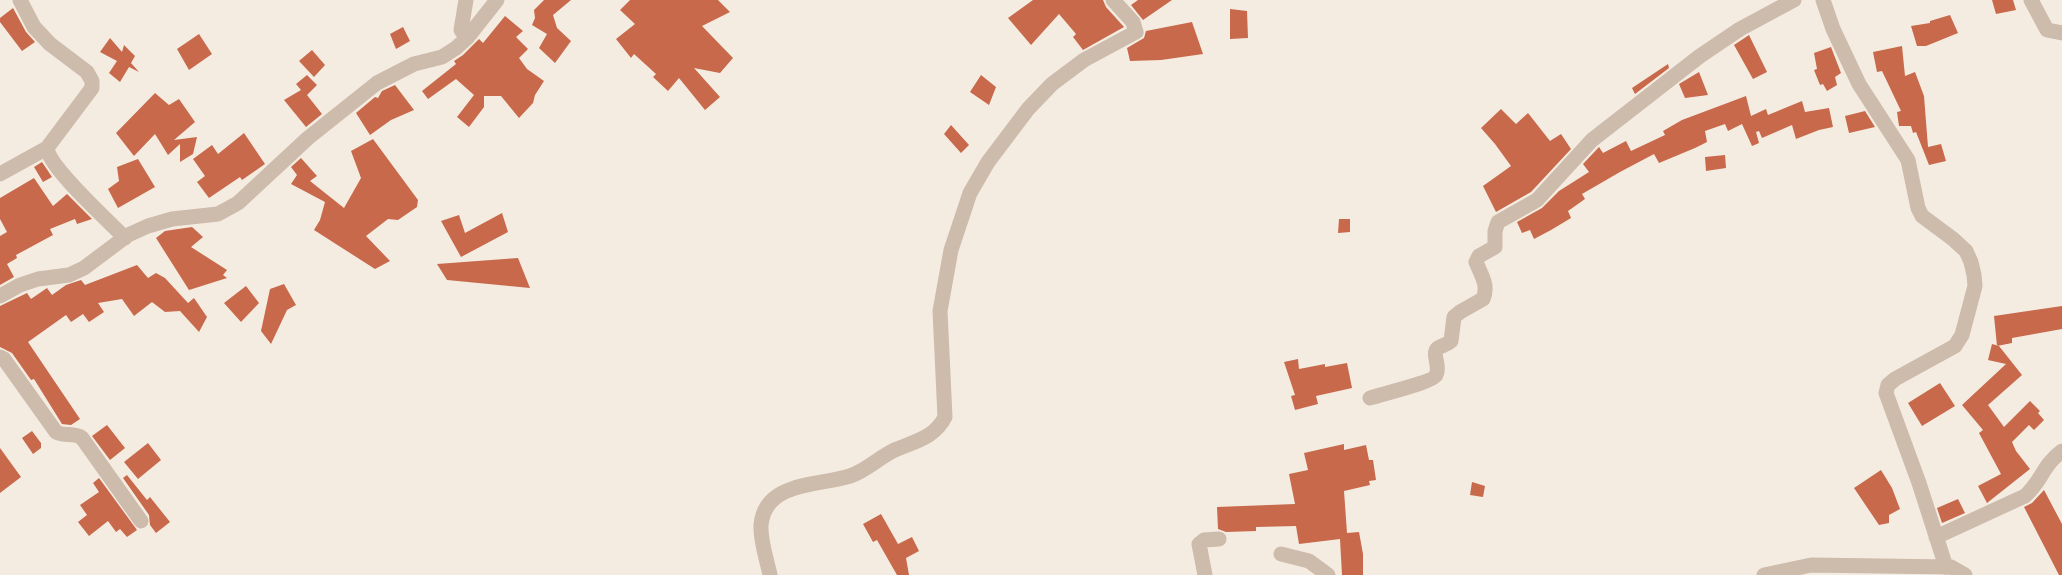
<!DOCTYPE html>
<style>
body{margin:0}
canvas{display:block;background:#f4ebe1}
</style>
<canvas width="2062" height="575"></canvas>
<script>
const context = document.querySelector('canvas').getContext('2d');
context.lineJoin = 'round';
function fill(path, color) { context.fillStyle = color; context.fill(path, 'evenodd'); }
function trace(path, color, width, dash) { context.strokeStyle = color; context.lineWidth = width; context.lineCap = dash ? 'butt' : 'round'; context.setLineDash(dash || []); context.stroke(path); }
const building = new Path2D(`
 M544 0H571L553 15 557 28 571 41 555 63 539 48 547 34 532 25 535 18 534 10Z
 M630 0H718L730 12 702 26 733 58 720 73 694 68 720 97 705 110 679 78 668 91 653 77 656 74 634 54 631 58 616 39 635 24 620 10Z
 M1033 0H1103L1106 7 1124 27 1083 50 1073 37 1076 34 1059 14 1031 45 1008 18Z
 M1138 0H1172L1143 20 1131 5Z
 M1992 0H2013L2016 10 1996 14Z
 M13 8 26 32 35 42 22 51 0 22V18Z
 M1230 9 1247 11 1248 38 1230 39Z
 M1950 15 1958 33 1926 46H1917L1911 26 1930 23V21Z
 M505 16 523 31 516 37 528 49 519 58 527 69 544 81 535 95 533 103 519 118 501 96H484V107L469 127 457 117 474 95 456 79 428 99 422 91 456 64 454 61 463 55 479 39 483 43Z
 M1192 22 1203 54 1161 60 1130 61 1127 48 1144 38 1146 31Z
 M403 27 410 41 396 49 390 34Z
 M199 34 212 54 189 70 177 49Z
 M1749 35 1767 72 1753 79 1734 45Z
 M110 38 122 52 124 45 135 56 131 63 139 72 129 67 120 82 109 73 117 61 100 52Z
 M1902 46 1905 76 1915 72 1924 96 1928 147 1941 144 1946 161 1929 165 1916 132 1913 133 1911 126H1899L1897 112 1901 111 1882 71 1877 72 1873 52Z
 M1831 47 1841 73 1835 77 1837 85 1827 91 1823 84 1820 85 1814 70 1817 69 1814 53Z
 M312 50 325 65 314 77 299 61Z
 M1668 64 1669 68 1635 94 1632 88Z
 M1699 72 1708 95 1685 98 1679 84Z
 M307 75 317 85 307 95 322 114 306 127 284 100 301 90 296 84Z
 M981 75 996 87 989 105 970 92Z
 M395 85 414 110 391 120 370 135 356 113 375 97 378 98 382 91Z
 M155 93 169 105 179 99 195 122 174 140 197 137 193 154 180 162V144L168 155 155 134 134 156 116 133Z
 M1746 96 1751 116 1766 109 1768 115 1802 101 1805 112 1829 108 1833 127 1819 130 1796 139 1792 125 1762 138 1759 131 1756 132 1759 143 1752 146 1742 124 1728 131 1725 124 1705 131 1707 142 1695 148 1659 163 1654 154 1620 172 1582 194 1585 199 1568 211 1571 218 1551 230 1534 239 1530 230 1522 233 1517 222 1542 208 1559 191 1589 172 1583 164 1599 147 1603 153 1626 141 1631 151 1665 135 1663 131 1682 120Z
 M1501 109 1516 124 1528 113 1550 141 1561 134 1571 149 1531 192 1496 212 1483 186 1511 166 1495 144 1481 128Z
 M1865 111 1875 127 1849 133 1845 116Z
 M951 125 969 145 961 153 944 134Z
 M244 133 265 164 242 180 240 177 209 198 197 182 205 176 193 159 212 145 218 154Z
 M373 139 418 200 417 207 398 220 388 219 366 236 390 261 375 269 314 230 320 220 325 202 291 184 297 175 291 167 301 158 317 176 310 181 344 208 361 178 351 151Z
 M1725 155 1726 168 1706 171 1705 157Z
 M138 159 155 187 118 208 108 189 119 181 117 167Z
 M42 162 52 177 43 182 34 167Z
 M34 178 53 206 67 194 92 219 77 224 75 219 50 229 53 235 16 255 17 258 7 264 14 277 0 285V236L7 232 0 219V198Z
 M502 213 508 232 461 257 441 221 459 215 465 233Z
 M1339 219H1350V232L1338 233Z
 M192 227 203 237 191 247 227 270 223 275 227 278 189 290 156 238 165 231Z
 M518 258 530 288 447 280 437 264Z
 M137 265 148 278 156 273 165 278 188 303 194 298 207 317 199 332 180 311 165 312 152 302 134 316 122 299 98 303 104 312 89 322 83 314 71 322 66 315 28 342 80 419 71 425 62 424 34 379 31 380 12 353 0 347V306L27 293 31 299 47 288 52 295 66 285 81 280 85 285Z
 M284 284 296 305 287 310 271 344 261 331 270 289Z
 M246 286 259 303 241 322 224 303Z
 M2062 306V329L2012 338V343L1997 346 1994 316Z
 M1992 344 1999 346 2022 375 1988 405 2004 427 2030 401 2040 411 2038 413 2044 420 2034 430 2029 425 2012 442 2016 451 2030 469 1987 503 1978 486 2001 474 1979 433 1983 430 1962 405 2006 364 1988 360Z
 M1298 359 1299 369 1325 364V367L1347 363 1352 388 1316 396 1318 404 1295 410 1291 396 1295 395 1284 362Z
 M1940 383 1955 406 1922 426 1908 403Z
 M107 425 125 448 110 460 92 436Z
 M32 431 41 443V448L33 454 22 438Z
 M148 443 161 460 138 479 124 462Z
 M1344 444V450L1366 445 1369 460H1373L1376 480 1369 481 1370 485 1344 491 1347 533 1359 532 1363 554V575H1342L1340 539 1299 544 1296 526 1256 527V531L1226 532 1218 529 1217 507 1295 504 1289 474 1308 470 1304 453Z
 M0 448 21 477 0 493Z
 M1881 470 1892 488 1900 509 1889 515V523L1879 525 1854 488Z
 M127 475 147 500 150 497 170 522 156 533 150 525 149 515 123 478Z
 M99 478 137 530 127 537 120 529 116 532 108 521 89 536 78 522 87 515 80 505 99 492 93 483Z
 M1472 482 1485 486 1483 497 1470 495Z
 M2044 490 2062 524V575H2059L2024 507 2032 503Z
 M1958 499 1965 513 1942 523 1937 508Z
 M881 514 898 544 912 537 919 551 906 558 909 575H897L877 540 873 542 863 524Z`);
const minor = new Path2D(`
 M20 0 34 27 50 44 87 72 92 81V88L47 148C49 168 109 221 125 238
 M466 0 461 30 467 38
 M1823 0 1833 29 1859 84 1908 160 1918 208 1922 216 1953 239 1966 251 1971 262 1974 275 1975 286 1962 335 1955 346 1895 379 1888 385 1886 393 1919 483 1946 567
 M2031 0 2047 30 2062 33
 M0 174 47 148
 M0 296 20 285 38 279 69 275 84 268 128 235 148 226 172 219 218 214 238 203 308 138 377 83 414 64 442 57 456 48 467 38 497 0
 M0 357 4 359 56 432C65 437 74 432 82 438L141 521
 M1370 398C1382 394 1433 382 1436 375 1441 366 1431 354 1438 348 1442 345 1447 345 1451 341L1454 317 1460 312 1483 299C1489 285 1481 275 1476 262L1479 256 1495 247V231L1498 222 1537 200 1592 140 1700 56 1740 29 1794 0
 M1936 537 2025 496C2042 481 2042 466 2062 451
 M1281 554 1309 561 1328 575
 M770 575C767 560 760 541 761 525 765 481 819 486 850 476 868 470 880 456 897 449 916 441 935 437 945 417L940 311 951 250 970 193 988 162 1028 109 1052 84 1084 60 1136 32 1133 22 1113 0
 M1205 575 1199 544 1204 540 1219 539`);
const tertiary = new Path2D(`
 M1764 575 1811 565 1951 567 1965 575`);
fill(building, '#c8694b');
trace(minor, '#cdbbac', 15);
trace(tertiary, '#cdbbac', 15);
</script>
